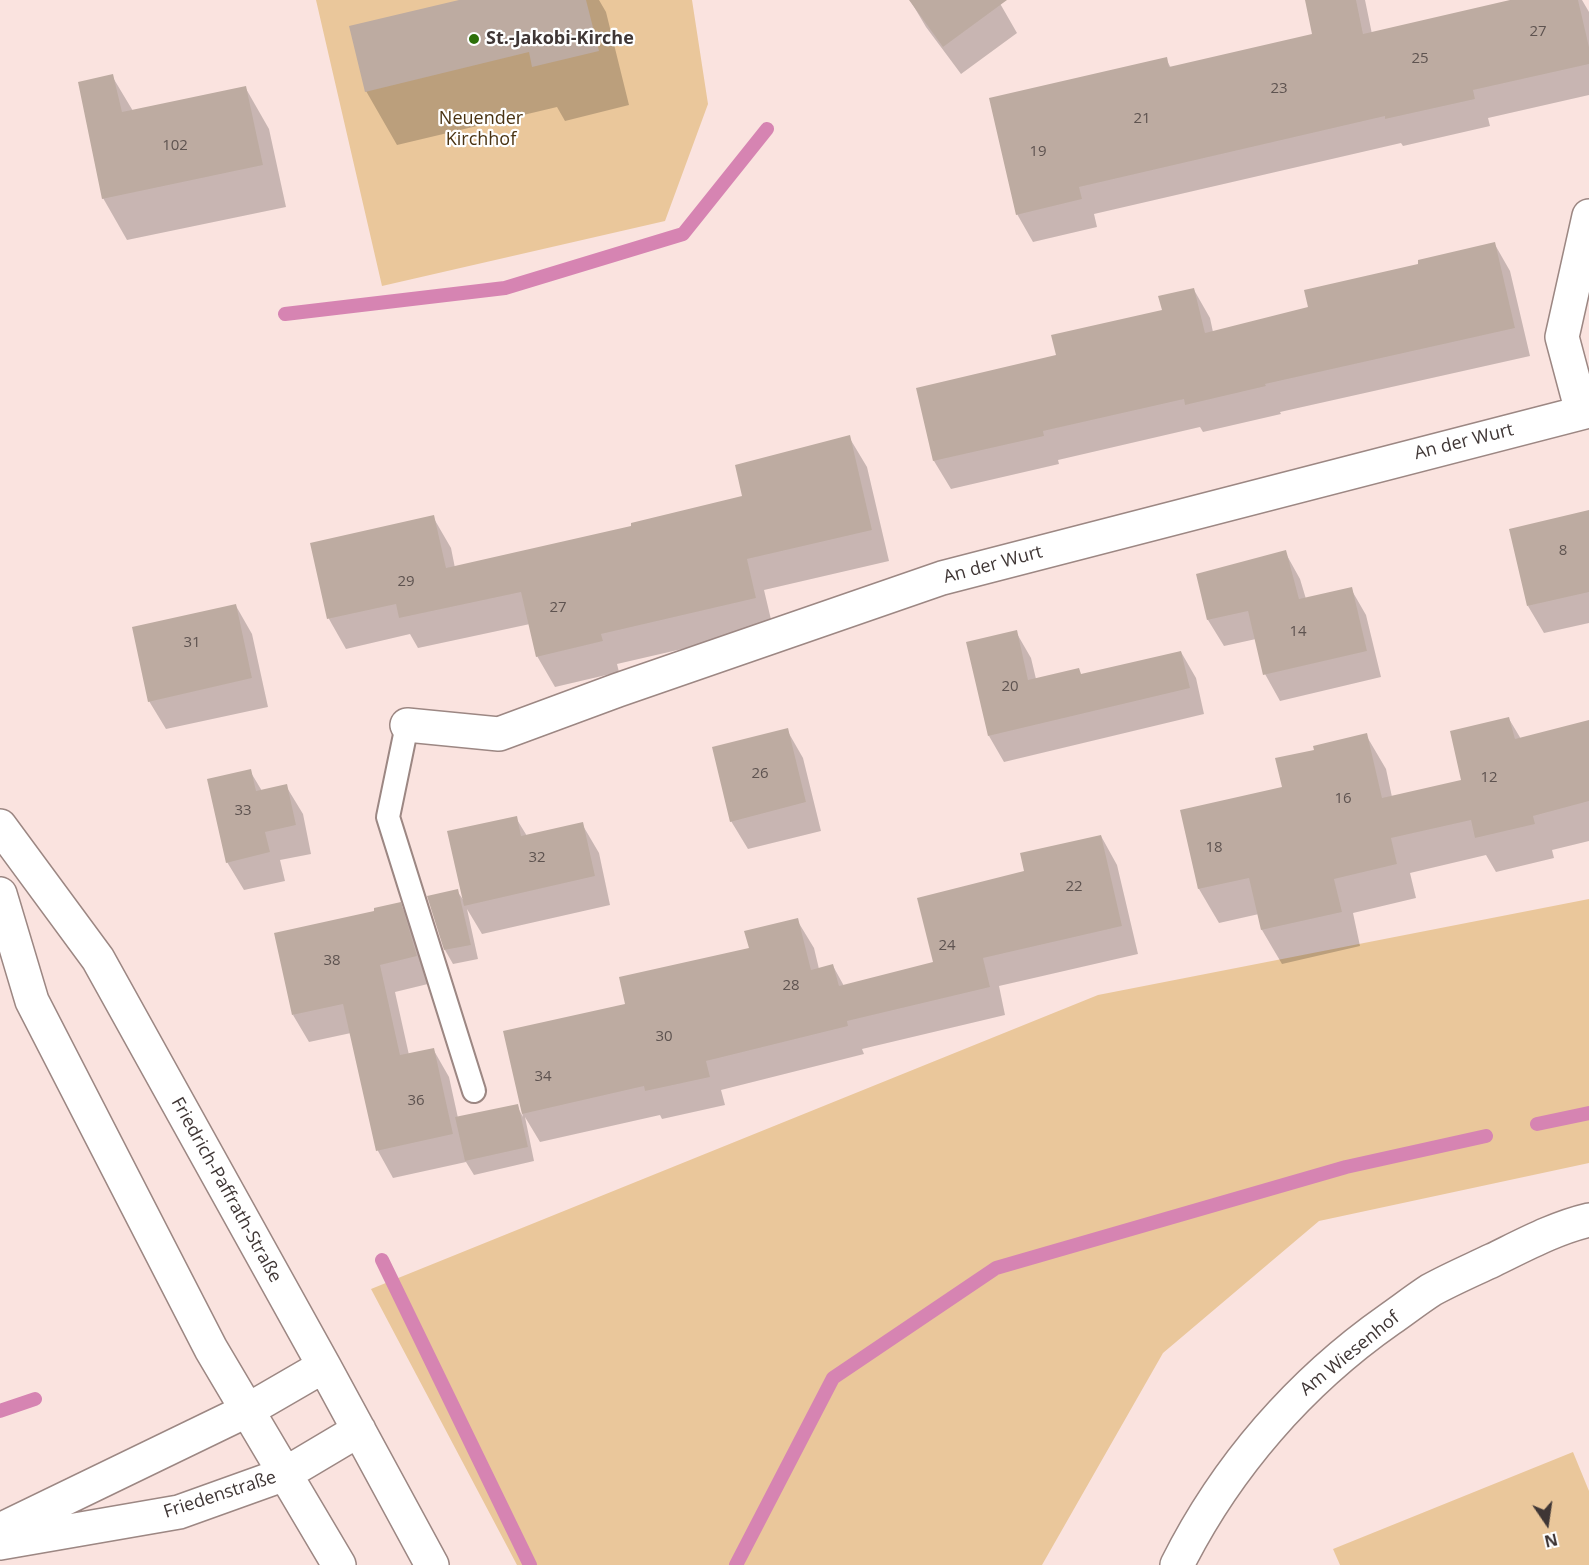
<!DOCTYPE html>
<meta charset="utf-8">
<style>
body{margin:0}
#map{position:relative;width:1589px;height:1565px;overflow:hidden;background:#fae3df;font-family:"Open Sans",sans-serif}
canvas{display:block}
.north{position:absolute;left:1517px;top:1493px;width:60px;height:60px;-webkit-text-stroke:4px #fff;paint-order:stroke;rotate:167deg;font-size:16px;font-weight:700;line-height:24px;text-align:center;color:#3f3635}
.north::after{content:'';display:block;margin:auto;width:21px;height:27px;background:#3f3635;clip-path:polygon(50% 0,100% 100%,50% 72%,0 100%)}
</style>
<div id="map">
<canvas width="1589" height="1565"></canvas>
<div class="north">N</div>
</div>
<script>
const context = document.querySelector('canvas').getContext('2d');
context.lineJoin = 'round';
function fill(path, color) { context.fillStyle = color; context.fill(path, 'evenodd'); }
function trace(path, color, width, dash) { context.strokeStyle = color; context.lineWidth = width; context.lineCap = dash ? 'butt' : 'round'; context.setLineDash(dash || []); context.stroke(path); }
function label(font, color, halo, rows, align = 'center') {
  context.font = font + ' "Open Sans",sans-serif'; context.lineWidth = 4.5; context.setLineDash([]); context.textBaseline = 'middle'; context.strokeStyle = halo; context.fillStyle = color; for (const [text, x, y, turn = 0] of rows) {
    context.save(); context.translate(x, y); context.rotate((+turn || 0) * Math.PI / 180); context.textAlign = isNaN(turn) ? turn : align; if (halo) context.strokeText(text, 0, 0); context.fillText(text, 0, 0); context.restore();
  }
}
const green = new Path2D(`
 M316 0H692L708 104 665 221 382 286Z
 M1589 899V1163L1319 1221 1163 1353 1042 1565H517L371 1289 1098 995Z
 M1573 1452 1589 1491V1565H1340L1333 1549Z`);
const shadow = new Path2D(`
 M465 0H599L606 12 629 105 565 121 557 107 397 145 366 91Z
 M910 0H998L1017 33 961 74 926 27Z
 M1306 0H1365L1372 34 1515 0H1582L1589 12V95L1488 118 1490 126 1403 146 1401 143 1094 214 1097 227 1033 242 1017 214 1166 59 1171 68 1313 35Z
 M112 76 133 111 245 87 269 129 286 207 127 240 103 198Z
 M1494 243 1510 271 1530 356 1280 412 1281 414 1203 432 1200 427 1058 460 1059 464 951 489 934 461 918 389 1058 356 1163 311 1194 290 1210 318 1213 332 1310 308 1420 265Z
 M849 437 867 467 889 561 764 590 773 628 617 664 619 672 555 687 537 656 530 624 418 648 410 634 346 649 329 619 311 544 433 517 451 548 455 568 633 527 744 498Z
 M1589 512V623L1544 633 1528 606Z
 M1285 552 1300 579 1306 599 1351 589 1366 615 1381 677 1280 701 1265 674 1256 639 1224 646 1208 620 1198 575Z
 M236 606 252 634 268 707 166 729 149 701Z
 M1016 632 1031 658 1036 679 1082 675 1181 652 1196 678 1204 714 1004 762 989 736Z
 M1509 719 1521 739 1589 721V841L1552 850 1554 858 1496 872 1486 855 1410 873 1416 898 1353 913 1360 946 1282 964 1262 930 1259 914 1219 923 1199 889 1182 811 1284 788 1315 751 1366 735 1386 769 1392 797 1463 781Z
 M787 730 803 758 821 831 748 849 731 821Z
 M250 771 262 791 286 786 303 814 311 854 280 860 285 881 244 890 227 862Z
 M516 818 527 836 582 824 599 853 610 905 482 934 467 909 478 959 453 964 445 950 457 891 464 901Z
 M1101 836 1117 865 1138 954 999 986 1005 1015 862 1049 864 1054 721 1090 725 1105 662 1119 660 1115 540 1142 525 1117 534 1161 474 1175 466 1162 393 1178 378 1151 351 1033 309 1042 293 1015 376 912 400 904 416 931 432 983 395 992 409 1055 433 1049 449 1077 458 1118 517 1106 523 1117 505 1032 627 1005 750 949 797 920 814 948 819 969 833 966 844 986 935 963 1026 872Z`);
const stream = new Path2D(`
 M285 314 505 288 683 234 767 129
 M1537 1124 1589 1113
 M382 1260 530 1565
 M0 1411 35 1399
 M736 1565 833 1378 996 1268 1346 1167 1486 1136`);
const building = new Path2D(`
 M459 0H586L599 51 532 67 529 52 365 92 349 26Z
 M909 0H1007L943 47Z
 M1305 0H1356L1363 34 1510 0H1578L1589 47V64L1473 90 1475 99 1385 119V116L1079 187 1082 199 1016 215 989 98 1167 57 1169 67 1312 34Z
 M113 74 122 112 246 86 263 165 102 199 78 82Z
 M1495 242 1515 328 1265 384 1266 386 1185 405 1184 399 1043 431 1044 436 933 461 916 388 1056 355 1051 335 1162 310 1158 296 1194 288 1205 333 1308 307 1304 290 1418 264V260Z
 M850 435 872 530 747 559 756 598 601 634 603 641 536 657 521 592 399 618 396 604 327 619 310 543 434 515 446 568 631 526V523L742 496 735 465Z
 M1589 510V592L1527 606 1509 529Z
 M1286 550 1299 599 1352 587 1367 651 1263 675 1248 611 1207 620 1196 574Z
 M236 604 252 678 148 702 132 627Z
 M1017 630 1028 680 1079 668 1081 674 1181 651 1190 688 988 736 966 642Z
 M1509 717 1515 739 1589 720V801L1533 816 1535 824 1475 838 1471 820 1391 838 1397 864 1334 879 1342 912 1261 930 1249 878 1198 889 1180 810 1282 787 1275 758 1314 750 1313 746 1367 733 1382 798 1461 780 1450 731Z
 M788 728 806 802 730 822 712 747Z
 M251 769 256 791 287 784 296 825 265 832 270 852 226 863 207 779Z
 M517 816 521 836 583 822 595 876 464 906 447 831Z
 M1101 835 1122 926 983 958 990 987 847 1021 848 1026 706 1061 710 1077 645 1091 644 1086 522 1114 503 1031 625 1004 619 977 749 948 744 931 798 918 811 970 833 964 839 986 933 962 917 898 1024 871 1020 853Z
 M458 889 471 945 444 950 427 896Z
 M401 902 417 956 380 965 400 1055 434 1048 453 1134 376 1151 343 1004 292 1015 274 933 374 911V908Z
 M518 1104 528 1147 465 1161 455 1117Z`);
const lane = new Path2D(`
 M407 725 388 817 474 1091`);
const street = new Path2D(`
 M1582 412 1562 337 1589 216
 M407 725 499 734 618 690 942 578 1589 411
 M1177 1565C1226 1467 1300 1382 1390 1319 1403 1310 1417 1299 1431 1290 1451 1279 1472 1270 1493 1260 1524 1245 1555 1228 1589 1220`);
const secondary = new Path2D(`
 M0 826 98 959 324 1366 432 1565
 M0 894 32 1001 211 1349 339 1565
 M0 1530 248 1410 324 1366
 M0 1543 179 1512 285 1474 359 1430`);
const markers = [
 [474,39,6,"#2d700a"]
];
const numberNames = [
 ["27",1538,32],
 ["25",1420,59],
 ["23",1279,89],
 ["21",1142,119],
 ["102",175,146],
 ["19",1038,152],
 ["8",1563,551],
 ["29",406,582],
 ["27",558,608],
 ["14",1298,632],
 ["31",192,643],
 ["20",1010,687],
 ["26",760,774],
 ["12",1489,778],
 ["16",1343,799],
 ["33",243,811],
 ["18",1214,848],
 ["32",537,858],
 ["22",1074,887],
 ["24",947,946],
 ["38",332,961],
 ["28",791,986],
 ["30",664,1037],
 ["34",543,1077],
 ["36",416,1101]
];
const poiNames = [
 ["St.-Jakobi-Kirche",486,39]
];
const parkNames = [
 ["Neuender",481,119],
 ["Kirchhof",481,140]
];
const streetNames = [
 ["An der Wurt",1464,442,-14],
 ["An der Wurt",993,565,-15],
 ["Friedrich-Paffrath-Straße",226,1190,61],
 ["Am Wiesenhof",1350,1354,-39],
 ["Friedenstraße",220,1495,-18]
];
fill(green, '#eac79b');
fill(shadow, '#0003');
trace(stream, '#d684b2', 14);
fill(building, '#bdaba1');
trace(lane, '#9c8783', 26);
trace(street, '#9c8783', 36);
trace(secondary, '#9c8783', 36);
trace(lane, '#fff', 22);
trace(street, '#fff', 33);
trace(secondary, '#fff', 33);
for (const [x, y, r, color] of markers) { const dot = new Path2D(); dot.arc(x, y, r, 0, 2 * Math.PI); context.fillStyle = color; context.fill(dot); trace(dot, '#fff', 2); }
label('15px', '#5e5350', null, numberNames);
label('bold 18px', '#3f3635', '#fff', poiNames, 'left');
label('18px', '#4a3312', '#fff', parkNames);
label('18px', '#3f3635', '#fff', streetNames);
</script>
